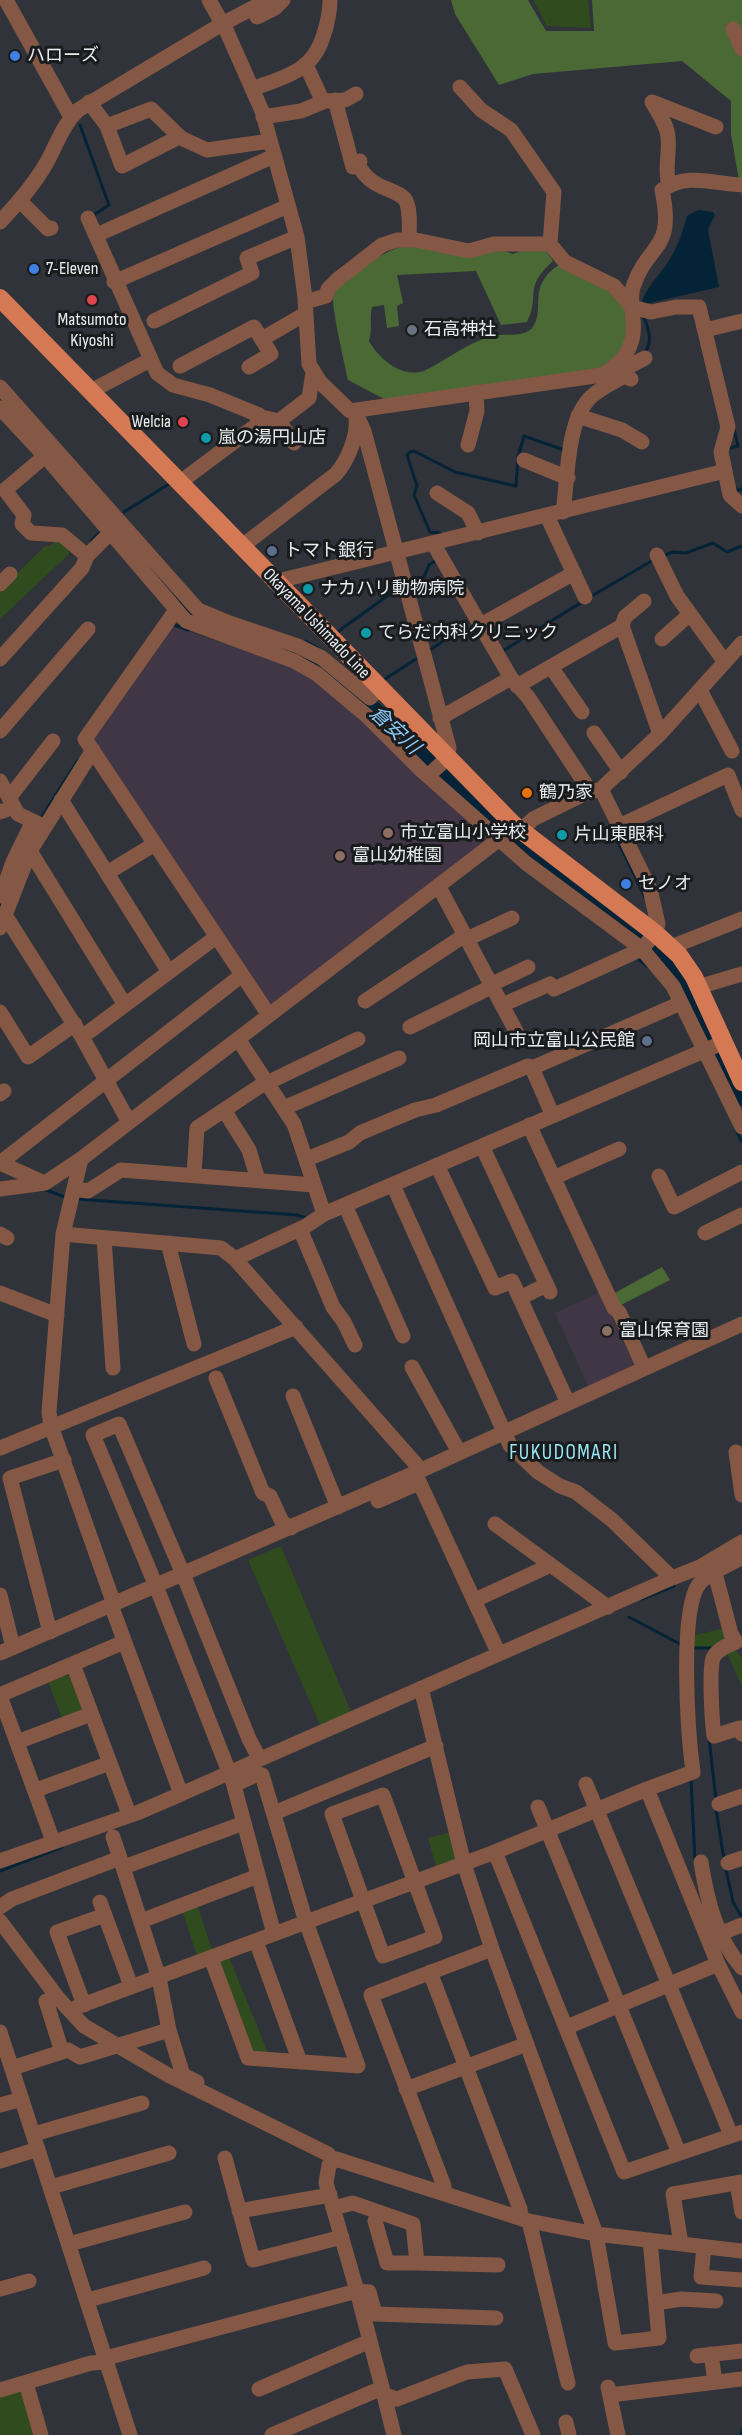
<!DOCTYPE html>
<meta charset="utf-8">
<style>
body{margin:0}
canvas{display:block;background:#303339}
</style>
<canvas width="742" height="2435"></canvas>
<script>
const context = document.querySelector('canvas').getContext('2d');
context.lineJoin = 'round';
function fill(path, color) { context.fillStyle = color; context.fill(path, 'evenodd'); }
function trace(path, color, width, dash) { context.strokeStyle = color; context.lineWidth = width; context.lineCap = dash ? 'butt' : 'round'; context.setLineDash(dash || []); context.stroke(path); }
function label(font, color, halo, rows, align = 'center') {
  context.font = font + ' "Sofia Sans Condensed","Noto Sans JP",sans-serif'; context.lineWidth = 6; context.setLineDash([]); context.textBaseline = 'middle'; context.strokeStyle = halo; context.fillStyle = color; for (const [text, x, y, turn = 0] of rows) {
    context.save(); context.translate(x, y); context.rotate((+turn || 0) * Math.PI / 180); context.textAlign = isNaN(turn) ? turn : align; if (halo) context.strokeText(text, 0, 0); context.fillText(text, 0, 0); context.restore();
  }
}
const education = new Path2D(`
 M173 626 290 666 321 683 492 837 272 1005 93 738Z
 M601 1292 635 1368 589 1388 555 1313Z`);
const green = new Path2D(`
 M533 0H588L591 28 547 26Z
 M58 538 70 553 0 619V590L45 546H50Z
 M281 1546 352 1714 321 1727 248 1560Z
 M725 1628 728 1637 710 1648H693L692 1636Z
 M736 1650 742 1658V1686L727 1653Z
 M64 1674 72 1677 84 1710 63 1721 48 1681Z
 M451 1832 459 1858 436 1866 428 1838Z
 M197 1904 212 1950 197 1956 182 1910Z
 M229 1957 270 2058 254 2057 219 1961Z
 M25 2385 39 2435H0V2392Z`);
const forest = new Path2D(`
 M451 0H528L546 31H594L592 0H742V198L731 134V101L682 61 533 74 499 85 455 14Z
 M406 244 498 249 513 254 534 246 546 251 553 261C522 289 541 295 527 322L501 325 476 271 397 275 403 303 397 306 399 326 387 328 384 305 372 307C369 319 373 330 369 341 379 359 403 380 426 370 448 359 467 343 492 336 503 333 524 338 532 328 547 310 525 287 560 264 587 278 641 296 628 336 626 341 624 350 621 354 615 361 602 367 594 373L384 399 348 380C345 366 332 309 333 298 338 275 386 252 406 244Z
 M662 1267 670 1280 617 1307 611 1295Z`);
const water = new Path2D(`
 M698 210 713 212 715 215 708 230 719 287 641 305C645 289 657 278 666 265 677 249 682 234 687 216Z`);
const stream = new Path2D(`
 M80 125 109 205 92 216
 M643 315C648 327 654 342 644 353
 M727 449 738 446 734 429
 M736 488 737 491 742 489
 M124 512 169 484
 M440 536V533L430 532 414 495 417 486 407 455 410 452 414 451 455 472 516 486 518 457 524 436 564 450
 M92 540 102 530
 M663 556 673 552 686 553 713 543 727 552 742 546
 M409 581 424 577 429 565 438 559
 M590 597 655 559
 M172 624 188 630
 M336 633 401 586
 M305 641 318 648
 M427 652 458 631 477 629
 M501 652 582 602
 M382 681 419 657
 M41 818 78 760
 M611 827 645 897
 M0 907 3 900
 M637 958 648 967
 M737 1132 742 1142
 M43 1189 68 1198
 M77 1199 297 1215 306 1218
 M642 1599 674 1586
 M629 1617 682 1645
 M691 1648H711
 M709 1738 716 1800
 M691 1779 695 1862
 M716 1809 724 1859
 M726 1869 733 1902 742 1917
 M0 1871 62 1847
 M741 2435 742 2430`);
const river = new Path2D(`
 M165 584 190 613 213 624
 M294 652 319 665 375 713 499 831 660 952 680 977 735 1098`);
const minor = new Path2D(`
 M6 0 71 117
 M209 0 227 32 262 111 297 237 305 298 309 364 320 382 350 411 602 375C624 362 636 346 633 319 632 308 630 298 633 287 649 240 675 253 662 190 689 172 712 184 742 185
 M257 17 275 8 283 0
 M733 29 742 49
 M460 87 481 110 511 130 554 192 550 244
 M252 89C284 77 312 72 323 37 327 25 330 12 330 0
 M335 100 353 167 360 161
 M326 101 345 100 356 94
 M89 102 107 126 151 109 181 138 207 150 270 141
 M263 117 301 111 323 102 306 65
 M107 126 122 166 179 137
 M358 164C370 191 400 188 406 201 411 212 409 228 409 240
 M669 185C664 169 670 154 668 137 667 124 658 113 652 102L716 127
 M20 201 48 229 51 228
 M88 218 157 373 173 385 210 395 259 415 257 417 263 421
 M0 222C18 203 34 185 47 162 58 142 62 126 78 110L222 24 268 0
 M101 233 274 156
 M114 282 288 206
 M305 302 326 296 328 289 337 280 382 245 397 240H416L469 251 494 244H550L565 262 614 286 632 307 651 312 676 307H699L728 427 721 452 730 495 742 506
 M154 321 252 273 247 258 297 237
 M705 330 742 321
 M262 339 305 314
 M620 363 628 367 645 358
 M180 366 254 327 271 354 249 367
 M0 387 198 610 227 622 298 646 322 658 370 698 379 689
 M91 391 150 360
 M0 408 45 456 186 621 294 661 317 674 367 716 421 770 526 863 642 949 673 986 742 1127
 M355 411 364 431 449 748 446 759 429 775
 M578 416 622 430 642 442
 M279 421 309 398 313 373
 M468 445 477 411 476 392
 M45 456 5 490 24 515 22 524 31 533 62 535 87 556
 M524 460 568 478
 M179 483 266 418 279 421 294 443
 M437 493 468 513 478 533
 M563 512C568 479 566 419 592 396 601 388 614 382 624 376L631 379
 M547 516 585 597
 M433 543 511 678 528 697 590 791
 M241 547 336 474C348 460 358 436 356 417
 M657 555 677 596 725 662
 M274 582 725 471
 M0 584 10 574
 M176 610 85 739 269 1015
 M486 622 574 573
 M622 626 625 617 644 601
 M662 639 690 614
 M0 659 82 568 87 556 111 532
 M551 667 582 712
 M517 686 622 626 660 734
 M700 690 732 751
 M440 718 511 678
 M0 731 88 629
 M594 733 621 772
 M0 781 18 814 41 825
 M9 798 53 741
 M61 800 169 972
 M0 812 6 810
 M619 826 728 775 742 810
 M521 831 533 819 590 791 599 790
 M30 851 125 1005
 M107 873 153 845
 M439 887 518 1035
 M1 896 13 862 33 821
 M5 915 82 1037 129 1122
 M0 928 30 851 93 750
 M467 939 512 918
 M671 947 742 919
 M492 984 528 967
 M698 987 742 974
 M365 1001 465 935
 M502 1005 550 984 554 989 642 949 655 933 658 924 650 889 601 789 660 734 742 643
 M0 1012 28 1057 75 1024
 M410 1027 493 986
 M82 1037 216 937
 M238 1039 294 1124 324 1214
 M532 1068 553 1116
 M267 1083 358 1039
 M0 1094 4 1091
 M284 1108 399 1058
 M224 1110 249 1150 258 1180
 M529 1125 614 1308 619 1312 644 1368
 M482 1146 550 1292
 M81 1159 63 1234 49 1412 51 1426 114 1604
 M307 1159 349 1142 360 1133 415 1110 436 1105 528 1066 532 1068 674 1006
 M0 1163 242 975
 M0 1163 45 1183
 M437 1165 495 1288 512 1281 568 1403
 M194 1175 197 1128 266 1082
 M659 1176 674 1207 742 1172
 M553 1178 619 1149
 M393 1185 510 1445 538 1472 560 1486 576 1492 612 1520 672 1578 499 1654 415 1473
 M0 1189 45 1183 81 1159 506 834
 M74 1189 88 1191 121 1170 314 1185
 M345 1205 403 1336
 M300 1229 333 1307 344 1322 355 1345
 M705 1233 742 1215
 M0 1234 7 1238
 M63 1234 221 1248 235 1259 421 1470
 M104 1238 113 1368
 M168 1243 194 1344
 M235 1259 306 1226 324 1214 715 1046
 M0 1293 57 1315
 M520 1298 546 1285
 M412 1367 459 1452
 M216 1378 263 1493 270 1496 282 1522 291 1528
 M293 1396 338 1507
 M0 1448 296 1327
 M736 1452 742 1495
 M378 1501 419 1483
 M495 1524 608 1607
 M715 1573 731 1634 736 1642C728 1645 717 1649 713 1658 709 1670 712 1722 714 1736L740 1728 742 1734
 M672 1578 700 1567 742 1542
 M0 1595 13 1647
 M475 1600 551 1565
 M50 1632 10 1478 64 1460
 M0 1653 415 1473 742 1324
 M73 1664 129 1814
 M421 1688 464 1864 492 1949 596 2234 615 2343 659 2338 650 2240
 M0 1695 124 1642
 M0 1696 53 1841
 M17 1742 91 1714
 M259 1758 249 1739 183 1574 119 1424 93 1435 156 1586 233 1782 274 1934
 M586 1784 731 2135
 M647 1789 693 1772C688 1735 679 1611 699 1584 708 1573 730 1565 742 1557
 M36 1790 110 1763
 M181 1794 499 1654
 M383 1795 435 1937 383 1956 332 1814Z
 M719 1804 742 1796
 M538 1807 679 2153
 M274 1813 436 1746
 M113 1837 120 1858
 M495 1852 624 2172 742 2132
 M0 1861 137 1813 181 1794 111 1605
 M701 1862C707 1901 716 1937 742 1968
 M728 1863 742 1858
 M124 1867 244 1823
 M100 1902 131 1986
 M0 1907 12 1899 120 1858 159 1978 169 2030 80 2057 68 2050 12 2068
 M0 1921 58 1998 84 2026 168 2075 328 2154 333 2160
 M141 1921 258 1876
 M711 1937 742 1925
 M256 1941 300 2062
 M211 1958 248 2058 358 2066 306 1922 262 1775 258 1774 234 1785
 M430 1972 520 2209 521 2218
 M58 1998 46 2001 62 2052
 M84 2005 57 1932 105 1915
 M77 2007 495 1852 647 1789 718 1964 742 2012
 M567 2027 718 1964
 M169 2030 183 2075 197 2082
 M0 2032 130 2435
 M406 2089 527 2044
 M0 2105 22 2099
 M34 2134 142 2103
 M225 2158 253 2260 342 2237
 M0 2161 38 2149
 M737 2183 742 2212
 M51 2187 169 2153
 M444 2194V2186L371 1995 492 1949
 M333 2208 353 2203 413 2224 417 2263 498 2265
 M239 2211 330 2195
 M378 2212 375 2221 387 2263H417
 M529 2221 568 2383
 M69 2244 185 2212
 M681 2244 673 2194 742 2182
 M704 2247 701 2277 742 2280
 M0 2289 29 2281
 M88 2300 204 2268
 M656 2303 681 2299 716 2301
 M496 2318 375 2314 369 2292 357 2291 384 2395 397 2399 467 2372 505 2369 533 2435
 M711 2354 715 2382
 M697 2356 742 2351
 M106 2358 357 2291 326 2183 329 2165 336 2159 529 2221 596 2234 742 2251
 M26 2383 41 2435
 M608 2387 618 2435
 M259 2389 370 2341
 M0 2390 91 2363 107 2362
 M384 2395 394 2435
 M610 2395 742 2379
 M566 2422 569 2435
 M272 2435 382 2388`);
const major = new Path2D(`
 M0 298 514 825 655 933 679 955 694 977 742 1082`);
const markers = [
 [15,56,6,"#3f7fe0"],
 [34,269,6,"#3f7fe0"],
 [92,300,6,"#e0444e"],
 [412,330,6,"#6b7280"],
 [183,422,6,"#e0444e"],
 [206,438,6,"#0f9aa8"],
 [272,551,6,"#5c6f8a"],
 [308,589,6,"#0f9aa8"],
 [366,633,6,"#0f9aa8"],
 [527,793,6,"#e8710a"],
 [388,833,6,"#8d6e63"],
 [562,835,6,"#0f9aa8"],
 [340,856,6,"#8d6e63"],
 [626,884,6,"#3f7fe0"],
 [647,1041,6,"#5c6f8a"],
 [607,1331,6,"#8d6e63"]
];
const poiNames = [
 ["ハローズ",27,56],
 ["7-Eleven",46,269],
 ["Matsumoto",92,320,"center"],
 ["Kiyoshi",92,341,"center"],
 ["石高神社",424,330],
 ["Welcia",171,422,"right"],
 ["嵐の湯円山店",218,438],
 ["トマト銀行",284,551],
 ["ナカハリ動物病院",320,589],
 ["てらだ内科クリニック",378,633],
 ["鶴乃家",539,793],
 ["市立富山小学校",400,833],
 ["片山東眼科",574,835],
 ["富山幼稚園",352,856],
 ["セノオ",638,884],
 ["岡山市立富山公民館",635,1041,"right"],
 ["富山保育園",619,1331]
];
const streetNames = [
 ["Okayama Ushimado Line",316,624,46]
];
const waterNames = [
 ["倉安川",394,731,43]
];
const quarterNames = [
 ["FUKUDOMARI",564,1454]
];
fill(education, '#413645');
fill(green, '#304b1e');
fill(forest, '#4a6935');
fill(water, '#042337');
trace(stream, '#042337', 3);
trace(river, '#042337', 20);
trace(minor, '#855846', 15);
trace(major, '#d47954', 18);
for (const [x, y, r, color] of markers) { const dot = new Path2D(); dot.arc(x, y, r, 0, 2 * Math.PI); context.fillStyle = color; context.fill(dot); trace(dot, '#191b1d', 2); }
label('18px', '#eaedf0', '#191b1d', poiNames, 'left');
label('18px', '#eaedf0', '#191b1d', streetNames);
label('italic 20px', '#88c9f7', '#191b1d', waterNames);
context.letterSpacing = '1.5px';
label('21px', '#99e8f8', '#191b1d', quarterNames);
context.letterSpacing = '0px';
</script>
